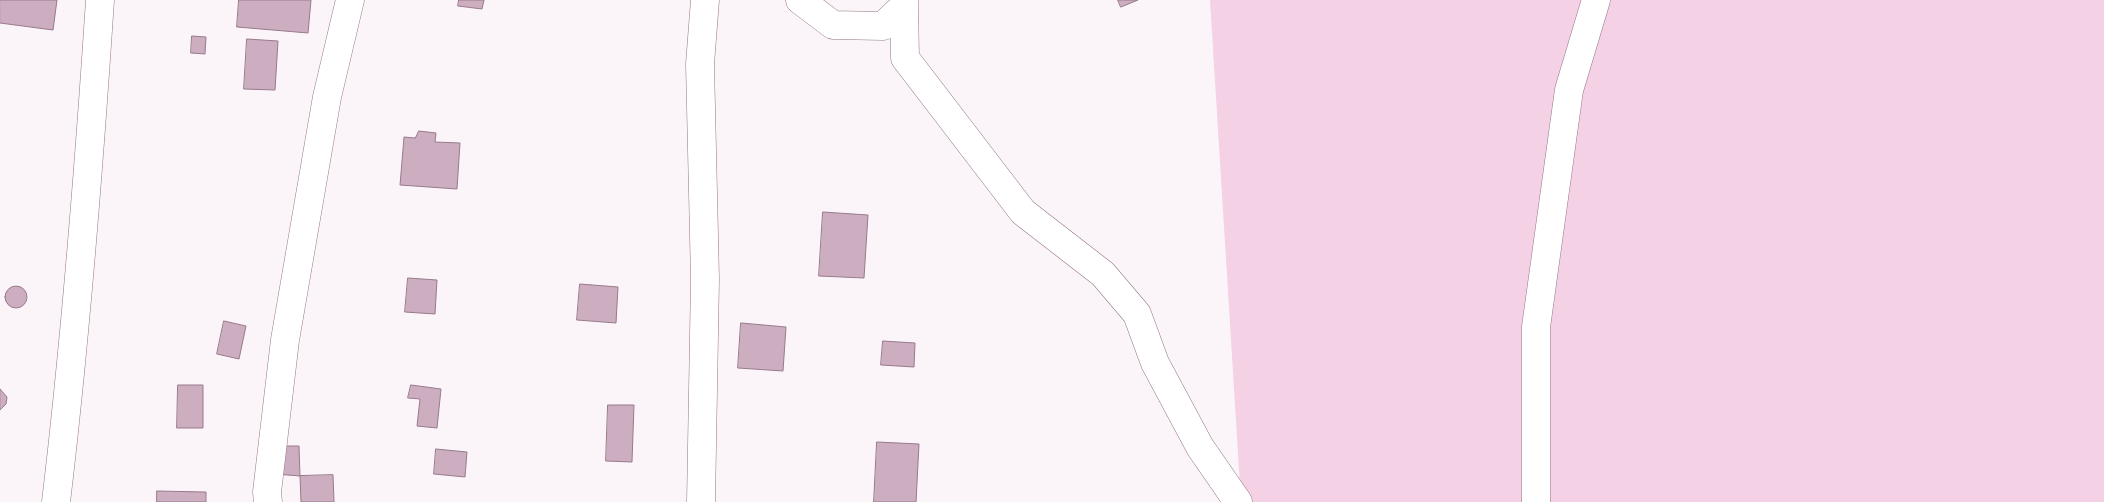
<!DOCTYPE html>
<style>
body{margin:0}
canvas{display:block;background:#fbf5f9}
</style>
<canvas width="2104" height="502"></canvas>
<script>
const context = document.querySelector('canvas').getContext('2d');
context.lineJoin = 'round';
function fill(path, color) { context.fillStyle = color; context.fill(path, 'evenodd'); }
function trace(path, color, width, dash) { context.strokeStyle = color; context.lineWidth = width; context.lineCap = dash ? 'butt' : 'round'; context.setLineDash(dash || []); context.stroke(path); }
const green = new Path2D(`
 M1210 0H2104V502H1241Z`);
const building = new Path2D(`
 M0 0H57L53 30 0 23Z
 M239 0H311L308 33 237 27Z
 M459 0H484L482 9 458 6Z
 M1118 0H1138L1121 7Z
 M192 36 206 37 205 54 191 53Z
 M247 39 278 41 275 90 244 89Z
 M419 131 436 133 435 142 460 143 457 189 400 185 404 137 415 138Z
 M823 212 868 215 864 278 819 276Z
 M408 278 437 280 435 314 405 312Z
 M580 284 618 287 616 323 577 320Z
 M5 297a11 11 0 1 1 22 0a11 11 0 1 1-22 0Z
 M224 321 246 326 239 359 217 354Z
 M741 323 786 327 783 371 738 368Z
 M883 341 915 343 914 367 881 365Z
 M178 385H203V428H177Z
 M411 385 441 389 437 428 417 426 420 399 408 398Z
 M0 389 7 397 6 404 0 410Z
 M608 405H634L632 462 606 461Z
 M877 442 919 444 916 502H874Z
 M276 446H299L300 476 275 474Z
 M436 449 467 452 465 477 434 474Z
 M333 475 334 502H301L300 476Z
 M157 491 206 492V502H157Z`);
const minor = new Path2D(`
 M800 0 833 25 883 26 904 6V0
 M904 6 905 58 1023 212 1103 274 1137 314 1155 363 1200 447 1238 502
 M56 502C76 335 89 167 100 0
 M268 502 267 492 285 340 327 97 350 0
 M701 502 705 279 700 64 705 0
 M1536 502V327L1569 90 1596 0`);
fill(green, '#f5d1e6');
fill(building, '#cdaec0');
trace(building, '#977a8b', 1);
trace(minor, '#927686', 29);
trace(minor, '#fff', 28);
</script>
